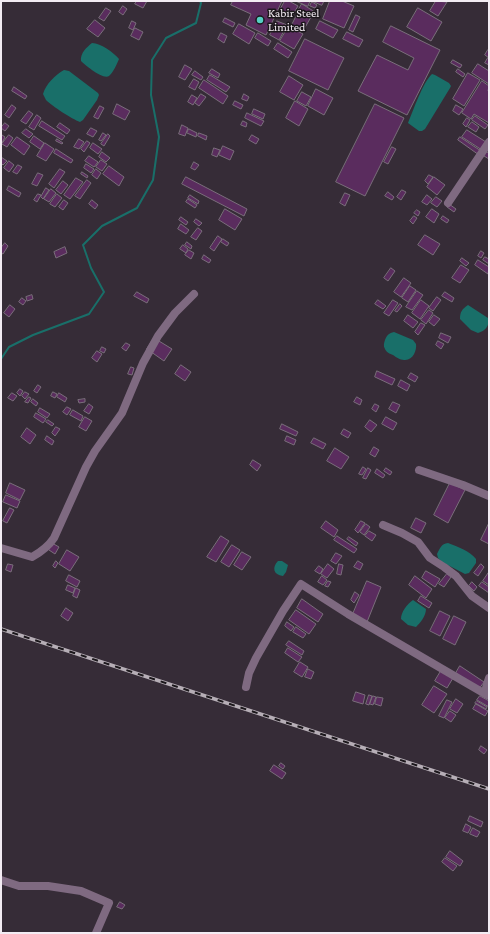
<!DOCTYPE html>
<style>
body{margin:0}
#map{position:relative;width:490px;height:934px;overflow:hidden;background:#362c37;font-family:"Crimson Pro",serif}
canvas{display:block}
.frame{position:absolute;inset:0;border:2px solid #f3ecf3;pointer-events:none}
</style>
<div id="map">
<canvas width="490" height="934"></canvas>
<div class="frame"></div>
</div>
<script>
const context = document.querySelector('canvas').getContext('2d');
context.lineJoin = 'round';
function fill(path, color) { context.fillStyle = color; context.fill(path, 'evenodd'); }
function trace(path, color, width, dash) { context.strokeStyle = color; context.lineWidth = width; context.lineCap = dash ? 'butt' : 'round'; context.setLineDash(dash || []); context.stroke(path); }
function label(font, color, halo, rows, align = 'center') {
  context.font = font + ' "Crimson Pro",serif'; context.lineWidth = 3; context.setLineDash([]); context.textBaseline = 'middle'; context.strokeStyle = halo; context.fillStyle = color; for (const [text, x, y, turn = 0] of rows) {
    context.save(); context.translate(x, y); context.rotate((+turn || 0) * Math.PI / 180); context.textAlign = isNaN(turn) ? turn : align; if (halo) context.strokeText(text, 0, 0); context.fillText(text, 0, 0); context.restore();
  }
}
const water = new Path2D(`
 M92 43C101 43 114 53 119 59 117 64 113 73 109 76 103 80 85 65 81 61 80 53 87 47 92 43Z
 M64 70 69 71 98 93 99 95 97 100 83 120 80 122C72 119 52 106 46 100 45 98 44 96 43 94 46 84 55 75 64 70Z
 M432 74 435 75 449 83 451 86 450 88 425 129 422 131H419L408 123C413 111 423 82 432 74Z
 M468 305 488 318C490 326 485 331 478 333L471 330 460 319C460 312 462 309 468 305Z
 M394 332 413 340 416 344C417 350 413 361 404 360 400 360 396 357 393 355 390 354 386 352 385 349 383 346 384 343 385 340 387 335 389 333 394 332Z
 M448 543C458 547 470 551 476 559V563L469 573 465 574 442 562 438 558 437 554C440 548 441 544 448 543Z
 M278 561H282L288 565 286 572 283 576C273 575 272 567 278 561Z
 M413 600 426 609C426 616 420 623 416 627L408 625 401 619C401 612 407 604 413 600Z`);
const stream = new Path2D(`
 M1 359 9 347 33 335 89 314 104 292 91 268 83 245 102 226 137 208 153 180 159 137 151 95 152 60 166 38 196 23 201 3 200 1`);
const building = new Path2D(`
 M137 1H147L143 8 135 4Z
 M233 1H282L266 35 246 25 251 14 231 5Z
 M285 1H289L298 6 291 18 279 12Z
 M296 1H310L308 6Z
 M312 1H324L322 5Z
 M330 1H342L354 6 344 28 323 19Z
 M436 1 447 2 438 16 430 11Z
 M312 2 317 5 315 8 310 6Z
 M302 4 315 12 312 17 299 9Z
 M123 6 127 9 123 15 119 12Z
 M106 8 111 11 104 21 99 18Z
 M418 8 442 22 431 41 407 27Z
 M299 11 311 17 303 31 292 25Z
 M356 15 360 17 353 32 349 30Z
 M225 18 235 23 233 27 223 22Z
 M95 20 105 28 98 37 87 29Z
 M132 21 136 23 133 30 129 28Z
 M277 21 287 25 279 40 270 35Z
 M320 21 338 30 333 38 316 29Z
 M239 24 255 33 249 44 233 34Z
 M289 26 303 34 294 49 280 41Z
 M391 26 440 50 407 115 358 91 377 55 408 70 414 58 383 42Z
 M135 28 143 32 139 40 131 36Z
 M347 32 363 40 359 47 343 39Z
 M221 33 227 36 224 43 218 39Z
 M258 33 271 41 268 46 255 38Z
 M305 39 344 58 328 90 289 71Z
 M278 43 292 52 288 58 274 49Z
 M488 50 489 51V58L485 55Z
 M488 58 489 59V65L485 63Z
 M453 60 462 65 460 68 451 63Z
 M478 64 489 71V84L472 73Z
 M185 65 192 69 185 80 179 77Z
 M212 69 220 74 218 78 209 73Z
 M458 69 465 74 463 77 456 72Z
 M195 71 203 77 201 80 192 75Z
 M468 73 480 80 464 106 453 99Z
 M210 75 230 87 226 92 207 80Z
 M289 76 303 85 294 100 280 92Z
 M194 79 199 82 195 90 189 87Z
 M204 80 228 96 223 104 199 88Z
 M482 81 489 86 488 91 489 92V123L474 114 471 119 462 113Z
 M14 87 27 96 25 99 12 91Z
 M316 89 333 98 324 115 308 106Z
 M302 92 311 97 306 106 297 101Z
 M201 94 206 97 199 106 195 103Z
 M244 94 249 97 247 101 242 99Z
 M192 95 197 98 193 105 188 102Z
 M235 101 243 105 241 109 233 105Z
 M295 101 308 109 299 126 286 118Z
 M117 104 130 111 125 120 113 114Z
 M375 104 404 118 365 196 336 182Z
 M12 105 16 108 9 118 5 115Z
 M456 105 463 109 459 115 453 111Z
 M100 106 104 108 98 119 94 117Z
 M254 109 265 114 263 119 252 114Z
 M29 111 33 114 26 124 21 121Z
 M247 113 264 121 261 126 245 118Z
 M37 115 41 118 34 130 29 127Z
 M475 116 488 125 485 129 472 120Z
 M467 118 470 120 466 127 463 124Z
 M42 121 65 136 62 140 39 126Z
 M243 121 247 123 246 127 241 125Z
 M472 122 479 127 476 132 468 127Z
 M5 123 9 126 5 131 1 128Z
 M60 123 70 130 67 134 57 127Z
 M182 125 188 128 185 136 179 134Z
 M91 128 97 131 93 137 87 134Z
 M26 129 33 134 29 138 22 133Z
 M189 129 197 133 196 137 187 133Z
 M467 130 486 142 482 150 462 137Z
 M103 133 106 135 101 141 99 140Z
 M199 133 207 136 206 140 198 136Z
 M108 134 110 136 104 146 101 144Z
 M2 135 5 137 2 143 1 137Z
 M9 135 13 138 7 147 2 144Z
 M252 135 259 139 256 144 249 140Z
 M34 136 44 143 40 149 30 142Z
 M17 137 30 146 24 155 11 145Z
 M460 137 481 151 479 155 458 140Z
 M57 139 63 143 62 144 56 141Z
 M79 139 84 142 79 149 74 147Z
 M87 141 90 143 84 152 81 149Z
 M45 143 54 149 46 161 37 156Z
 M93 143 102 149 98 154 90 148Z
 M223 146 234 151 230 160 219 155Z
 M392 147 396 149 388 164 384 162Z
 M214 148 220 150 217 157 212 155Z
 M56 149 73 160 71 163 54 153Z
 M102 152 110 158 106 162 99 157Z
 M487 152 489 153V159L484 156Z
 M89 156 98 162 94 167 85 161Z
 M1 157 7 161 3 165 1 163Z
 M101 160 107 164 102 171 96 167Z
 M9 161 14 165 9 172 4 168Z
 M194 162 199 165 195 170 191 168Z
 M86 164 94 169 91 173 84 168Z
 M18 165 22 167 17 174 13 172Z
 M109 166 124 177 119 186 103 174Z
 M60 169 65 172 54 188 49 184Z
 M96 169 101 173 97 179 92 175Z
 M82 172 88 176 87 178 81 174Z
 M38 173 43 175 37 186 32 184Z
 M429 175 433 177 428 184 425 181Z
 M186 177 247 209 244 216 182 184Z
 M434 177 445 185 437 195 427 187Z
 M76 178 83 182 70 199 64 195Z
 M87 180 91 183 80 199 75 196Z
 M63 181 68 185 61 194 56 190Z
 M9 186 21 193 19 197 7 190Z
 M46 188 49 190 43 199 41 197Z
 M51 189 56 193 49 202 44 199Z
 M402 190 406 192 401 200 397 197Z
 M388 192 394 197 392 200 385 196Z
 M345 193 350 195 345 206 340 203Z
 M38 194 41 195 37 202 34 200Z
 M57 194 62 198 55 207 50 204Z
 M190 195 199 201 198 204 188 198Z
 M427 195 432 199 427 205 422 202Z
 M436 197 442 201 437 207 431 203Z
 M188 199 197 205 195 208 186 202Z
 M64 200 68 203 63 210 59 207Z
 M92 200 98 205 95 209 89 204Z
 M449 204 456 209 454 212 447 207Z
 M225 209 242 219 235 230 219 220Z
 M432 209 439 214 434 223 426 217Z
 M417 210 420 212 418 216 414 213Z
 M414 216 417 218 413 224 410 221Z
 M443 216 449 220 447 223 441 219Z
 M181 217 188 222 186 225 179 220Z
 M196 219 202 223 199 226 194 222Z
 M181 224 189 230 186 234 178 229Z
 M198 228 202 231 196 240 191 237Z
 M425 235 440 244 433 255 418 245Z
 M218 236 222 239 214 251 210 248Z
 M223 239 229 243 227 246 221 242Z
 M187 242 192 246 191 249 185 245Z
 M5 243 8 246 3 254 1 253V248Z
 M183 245 188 249 186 253 180 249Z
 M65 247 67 253 56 258 54 252Z
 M189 250 194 253 191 259 185 255Z
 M481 251 484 253 481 258 478 256Z
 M204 255 211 260 209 263 202 259Z
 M485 257 489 259V264L483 260Z
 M462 258 469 263 466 266 460 261Z
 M478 260 489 267 488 274 475 265Z
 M461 265 469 270 460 283 452 278Z
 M391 268 395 271 388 281 384 278Z
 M404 278 411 283 401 297 394 292Z
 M410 286 416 290 408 302 402 298Z
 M417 291 423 295 412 310 406 307Z
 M137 292 149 299 147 303 134 296Z
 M445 292 454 298 452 302 442 296Z
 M32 295 33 299 27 301 26 297Z
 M437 297 441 300 433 311 429 308Z
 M22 298 26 301 23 305 19 302Z
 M378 300 386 306 383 309 375 304Z
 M393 300 398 303 389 316 384 313Z
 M421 300 429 306 420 319 412 313Z
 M400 304 402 306 397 312 395 311Z
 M10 305 15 309 9 317 4 313Z
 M429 310 433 313 426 324 421 320Z
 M408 315 418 322 413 328 404 321Z
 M434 315 440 319 434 326 429 322Z
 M421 323 425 325 418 335 415 332Z
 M441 333 451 337 448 343 439 338Z
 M154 338 172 349 164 361 147 349Z
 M438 341 444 344 441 349 436 345Z
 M126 343 130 345 126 351 122 348Z
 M102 347 106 349 104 353 100 351Z
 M97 351 102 354 97 362 92 358Z
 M181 365 191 372 185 381 175 374Z
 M131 367 134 368 132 375 128 374Z
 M377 371 395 379 392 385 375 377Z
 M411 373 418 377 415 382 408 378Z
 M401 380 410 385 407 391 398 386Z
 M38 385 41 387 37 393 34 391Z
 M20 389 23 391 20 396 17 393Z
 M25 392 29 394 25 399 22 396Z
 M53 392 57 394 55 398 51 396Z
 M12 393 17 396 13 401 8 398Z
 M59 393 67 398 65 402 57 397Z
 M29 397 31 398 28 403 25 402Z
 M357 397 362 400 360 405 354 402Z
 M33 399 38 403 36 406 31 402Z
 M85 399V402L79 403 78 400Z
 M393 402 400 405 396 413 389 409Z
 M89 404 93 407 89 414 84 411Z
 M375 404 379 406 376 412 372 409Z
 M67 407 71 409 67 415 63 412Z
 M40 408 50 414 47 418 38 412Z
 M73 410 83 416 81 421 70 415Z
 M36 413 46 419 43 423 34 417Z
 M85 417 92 421 86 431 79 427Z
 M386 417 397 423 393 430 382 424Z
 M48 420 54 424 52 426 46 422Z
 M370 420 377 425 371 432 365 427Z
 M282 424 298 432 296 436 280 429Z
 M56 427 60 429 55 436 52 433Z
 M27 428 36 435 30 444 21 437Z
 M344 429 351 433 348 438 341 434Z
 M47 436 54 441 52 445 45 440Z
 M287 436 296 440 294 445 285 441Z
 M314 438 326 444 323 449 311 443Z
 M374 447 379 450 375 457 370 454Z
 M335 448 349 457 341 469 327 461Z
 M253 460 261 465 257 471 250 465Z
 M363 467 366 469 362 475 359 474Z
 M368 468 371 470 366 479 363 478Z
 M386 468 392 472 390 475 384 471Z
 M377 469 385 475 383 478 375 473Z
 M10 483 25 490 20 500 6 493Z
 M450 483 465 490 448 523 434 515Z
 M6 495 20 501 17 508 3 502Z
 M10 508 14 510 7 523 3 521Z
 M416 518 426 523 421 533 411 528Z
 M326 521 338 530 334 537 321 528Z
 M361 521 365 523 358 533 355 530Z
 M489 523V544L481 540Z
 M366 524 370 527 364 535 360 532Z
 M369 531 376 535 372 541 365 536Z
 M221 536 229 541 216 562 207 557Z
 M337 536 357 549 354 553 334 540Z
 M349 537 358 543 356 546 347 539Z
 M52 543 59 547 55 554 49 550Z
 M232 545 240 550 229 567 221 562Z
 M67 550 79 557 70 571 59 564Z
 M242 552 251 557 242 570 234 565Z
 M336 553 342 556 336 564 331 561Z
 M56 561 58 563 55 568 53 566Z
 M358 561 363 564 360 570 354 567Z
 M8 564 13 565 11 572 6 570Z
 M328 564 334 569 327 578 321 574Z
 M339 564 343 565 341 575 337 574Z
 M481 564 484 567 478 576 474 573Z
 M319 566 323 569 320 574 315 571Z
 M426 571 440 579 435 587 422 578Z
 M489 572V585L483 581Z
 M447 574 451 577 444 587 439 584Z
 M69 575 80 581 77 587 66 581Z
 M322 576 327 580 323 585 318 582Z
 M415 576 432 589 426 598 409 585Z
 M328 581 331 582 328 587 325 586Z
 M367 581 381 587 367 622 353 614Z
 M472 582 477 587 474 591 469 586Z
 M482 582 489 587V593L479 586Z
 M68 585 75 588 73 593 66 590Z
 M76 588 80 590 77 598 73 596Z
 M355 592 359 595 354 603 351 600Z
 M421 596 432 603 429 608 418 601Z
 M302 599 323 614 318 622 297 608Z
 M66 608 73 613 68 621 61 616Z
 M296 610 316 624 309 634 289 620Z
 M440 611 450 616 440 636 430 631Z
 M454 616 466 622 455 645 443 639Z
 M287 622 294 627 291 631 285 626Z
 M296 627 306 634 303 638 293 632Z
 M289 641 304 651 302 655 286 645Z
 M288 648 302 657 298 662 285 653Z
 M300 662 308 667 302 677 294 672Z
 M460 666 484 682 479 689 456 673Z
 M308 669 314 672 311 679 305 677Z
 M441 671 453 678 447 688 435 681Z
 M434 686 447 694 434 713 422 705Z
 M356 692 365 695 363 704 353 701Z
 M369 695 372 696 369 705 366 704Z
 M373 696 376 697 373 705 370 704Z
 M480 696 489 701V707L477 700Z
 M377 697 383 698 381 706 375 704Z
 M456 699 463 704 457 713 450 709Z
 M447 700 452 702 444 718 439 716Z
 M477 701 487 707 486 709 475 703Z
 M476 704 488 711 485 716 473 709Z
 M450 711 456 715 451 722 445 718Z
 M481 746 487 750 484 754 479 750Z
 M281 763 285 766 283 769 279 766Z
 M274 765 286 773 282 779 270 771Z
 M470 816 483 822 481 827 468 821Z
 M466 824 471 827 468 833 463 831Z
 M473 828 480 832 477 837 470 834Z
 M450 851 463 861 460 866 446 857Z
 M445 858 457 866 453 871 442 862Z
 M120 902 125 905 122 909 117 907Z`);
const street = new Path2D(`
 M448 203 489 142
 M419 470 463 485 489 496
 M383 525 402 533 418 542 430 558 444 567 456 576 472 596 489 608
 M1 548 32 557C41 552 48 547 54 538L86 467 95 451 122 413 143 363 158 336 175 313 194 294
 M489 678C487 685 483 691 489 696
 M246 687 249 673 256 658 283 611 301 584 348 614 487 695
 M1 880 19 886H48L81 891 109 903 96 933`);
const rail = new Path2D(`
 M1 629 489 789`);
const markers = [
 [260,20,4,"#55cec4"]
];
const poiNames = [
 ["Kabir Steel",268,13],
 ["Limited",268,27]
];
fill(water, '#196f69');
trace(stream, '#196f69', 2);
fill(building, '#5a2c5e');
trace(building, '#7a6e7b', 1);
trace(street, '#7f6a81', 8);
trace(rail, '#b6aeb6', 3.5);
trace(rail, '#1b171b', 2, [6]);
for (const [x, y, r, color] of markers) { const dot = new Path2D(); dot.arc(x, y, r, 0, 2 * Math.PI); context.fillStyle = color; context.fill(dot); trace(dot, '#1b171b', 1.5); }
label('12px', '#f3ecf3', '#1b171b', poiNames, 'left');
</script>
